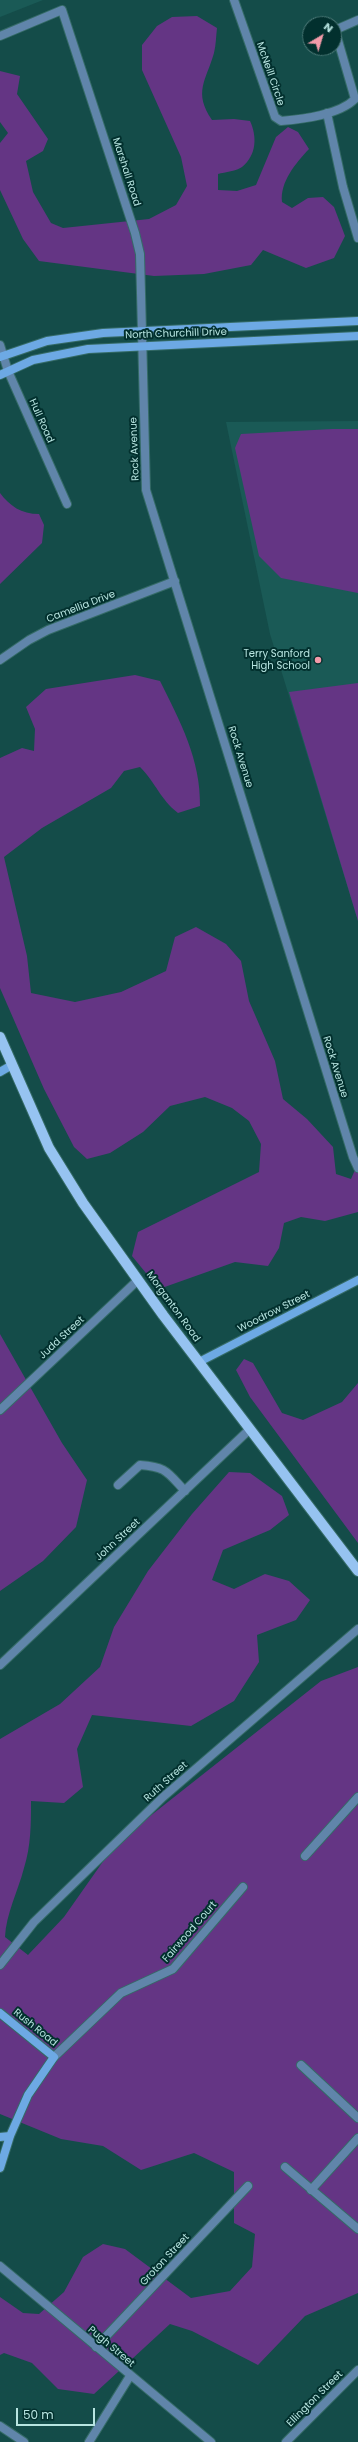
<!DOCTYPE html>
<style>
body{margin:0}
#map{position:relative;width:358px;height:2442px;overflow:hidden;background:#144c49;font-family:Poppins,sans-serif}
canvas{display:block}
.north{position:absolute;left:302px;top:16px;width:40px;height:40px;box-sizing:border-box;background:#02302e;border:1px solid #4b7876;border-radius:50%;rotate:38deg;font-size:11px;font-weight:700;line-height:16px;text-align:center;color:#b8e5e1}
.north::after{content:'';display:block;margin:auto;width:14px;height:18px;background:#f39aa9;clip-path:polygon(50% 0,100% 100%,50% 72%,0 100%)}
.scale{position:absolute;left:16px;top:2408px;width:79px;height:18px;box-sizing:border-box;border:2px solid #b8e5e1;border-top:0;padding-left:5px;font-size:12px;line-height:14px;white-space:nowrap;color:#b8e5e1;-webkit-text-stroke:3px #02302e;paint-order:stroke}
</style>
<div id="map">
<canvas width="358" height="2442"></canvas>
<div class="north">N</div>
<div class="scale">50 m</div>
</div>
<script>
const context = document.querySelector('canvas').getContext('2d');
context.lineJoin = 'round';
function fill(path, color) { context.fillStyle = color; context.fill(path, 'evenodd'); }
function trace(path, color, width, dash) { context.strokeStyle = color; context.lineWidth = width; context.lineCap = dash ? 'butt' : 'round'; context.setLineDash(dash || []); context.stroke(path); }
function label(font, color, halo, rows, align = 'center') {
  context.font = font + ' Poppins,sans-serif'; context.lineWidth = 4; context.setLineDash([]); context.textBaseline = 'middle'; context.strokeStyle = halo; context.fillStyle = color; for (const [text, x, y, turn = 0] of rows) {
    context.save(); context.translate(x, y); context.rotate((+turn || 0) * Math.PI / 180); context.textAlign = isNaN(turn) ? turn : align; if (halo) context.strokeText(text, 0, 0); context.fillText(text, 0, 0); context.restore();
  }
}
const built = new Path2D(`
 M0 0H43L0 17Z
 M358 421V921L270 634 226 422Z`);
const green = new Path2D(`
 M197 16 217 28C216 36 216 45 214 53 206 81 193 92 212 120L234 119 250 121C257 136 257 155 242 167 237 171 225 172 218 174V190L237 191 256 185 276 137 288 127 298 132 309 149C295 164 280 182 282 202L292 208 308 198 323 197 334 207 345 236 334 258 306 268 263 250 251 265 204 274 154 276 39 261 23 239 0 190V143L8 133 0 122V71L20 76 17 94 48 139 43 151 26 161 33 192 51 223 63 228 149 219 176 205 187 186 181 157 142 70V45L157 26 172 17Z
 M332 429H358V593L281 578 259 556 235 448 241 434Z
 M0 493C10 506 21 514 39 514L44 525 42 543 0 584Z
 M135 675 160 681C180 721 201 760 200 806L178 813C160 799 156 783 140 767L124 771 111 788 42 828 4 857 27 956 31 993 75 1002 121 992 166 971 175 937 196 927 226 944 241 961 249 1001 275 1061 283 1099 307 1119 333 1147 336 1174 351 1179 358 1163V1212L325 1221 301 1217 284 1223 279 1248 268 1266 235 1262 159 1289 132 1256 138 1232 259 1172 261 1144 249 1121 232 1108 205 1097 170 1106 143 1132 110 1153 87 1159 74 1147 44 1089 0 988V758L22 748 34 751 35 729 26 707 46 689Z
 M358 683V921L289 692Z
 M0 1334 62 1443 87 1480 76 1527 43 1561 0 1591Z
 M244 1359 253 1363 282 1413 303 1420 342 1402 358 1383V1543L250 1397 236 1370Z
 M229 1472 250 1473 282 1496 289 1515 270 1530 223 1550 212 1580 234 1589 265 1574 289 1581 310 1600 296 1620 257 1635 259 1662 234 1701 191 1726 92 1715 77 1749 83 1787 64 1803 31 1801C31 1824 31 1846 24 1868 18 1891 6 1914 5 1937L28 1955 64 1917 116 1843 321 1681 358 1667V2293L305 2316 258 2365 192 2331 170 2324 94 2394 58 2389 32 2363 4 2353 0 2355V2297L23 2313 39 2314 64 2292 83 2257 103 2244 125 2249 191 2298 230 2291 252 2267 255 2234 234 2223V2172L194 2153 141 2170 103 2146 61 2139 0 2114V1739L60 1704 100 1667 114 1627 148 1571 192 1514Z`);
const street = new Path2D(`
 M234 0 275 117 281 121C303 119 339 115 355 99L335 30 358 20
 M0 36 62 10 135 233 140 254 146 490 353 1157 358 1168
 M327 113 343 187 358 238
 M0 345 8 371 67 504
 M0 660 29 640 48 630 175 581
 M0 1410 138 1280
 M118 1485 140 1465C167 1467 167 1472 185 1491
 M0 1665 250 1429
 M305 1856 358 1797
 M0 1965 34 1922 163 1797 358 1629
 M54 2057 121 1993 173 1969 243 1887
 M301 2065 358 2118
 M285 2167 358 2229
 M311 2190 358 2138
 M0 2266 211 2442
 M96 2347 248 2186
 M0 2426 24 2442
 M89 2442 130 2376
 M286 2442 358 2370`);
const secondary = new Path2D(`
 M0 357 47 341 103 333 358 321
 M0 375 33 360 88 349 358 336
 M0 1072 12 1065
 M199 1362 358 1280
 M0 2013 54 2057 28 2095 10 2136 0 2168
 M0 2137 10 2136`);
const primary = new Path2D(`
 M0 1037 49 1148 83 1203 163 1315 358 1571`);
const markers = [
 [318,660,4,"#f39aa9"]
];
const streetNames = [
 ["McNeill Circle",270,74,71],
 ["Marshall Road",126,172,72],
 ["North Churchill Drive",176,334,-2],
 ["Hull Road",41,421,66],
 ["Rock Avenue",135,449,-92],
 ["Camellia Drive",81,607,-21],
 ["Rock Avenue",240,757,73],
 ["Rock Avenue",335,1067,73],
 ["Morganton Road",173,1307,54],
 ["Woodrow Street",274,1312,-27],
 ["Judd Street",62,1338,-43],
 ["John Street",118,1540,-43],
 ["Ruth Street",166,1782,-42],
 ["Fairwood Court",190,1932,-49],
 ["Rush Road",35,2028,39],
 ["Groton Street",165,2260,-47],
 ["Pugh Street",111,2347,40],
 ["Ellington Street",315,2399,-45]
];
const poiNames = [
 ["Terry Sanford",310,654],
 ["High School",310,666]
];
fill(built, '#1a5a56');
fill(green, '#643584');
trace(street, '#356b67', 10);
trace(secondary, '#356b67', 10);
trace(primary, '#356b67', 12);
trace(street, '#6085aa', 8);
trace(secondary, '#6da9e4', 8);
trace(primary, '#96c3f1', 10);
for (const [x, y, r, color] of markers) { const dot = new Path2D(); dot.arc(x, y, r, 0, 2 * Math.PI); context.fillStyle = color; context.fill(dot); trace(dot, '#02302e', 1.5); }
label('10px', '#b8e5e1', '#02302e', streetNames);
label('10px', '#b8e5e1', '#02302e', poiNames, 'right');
</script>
